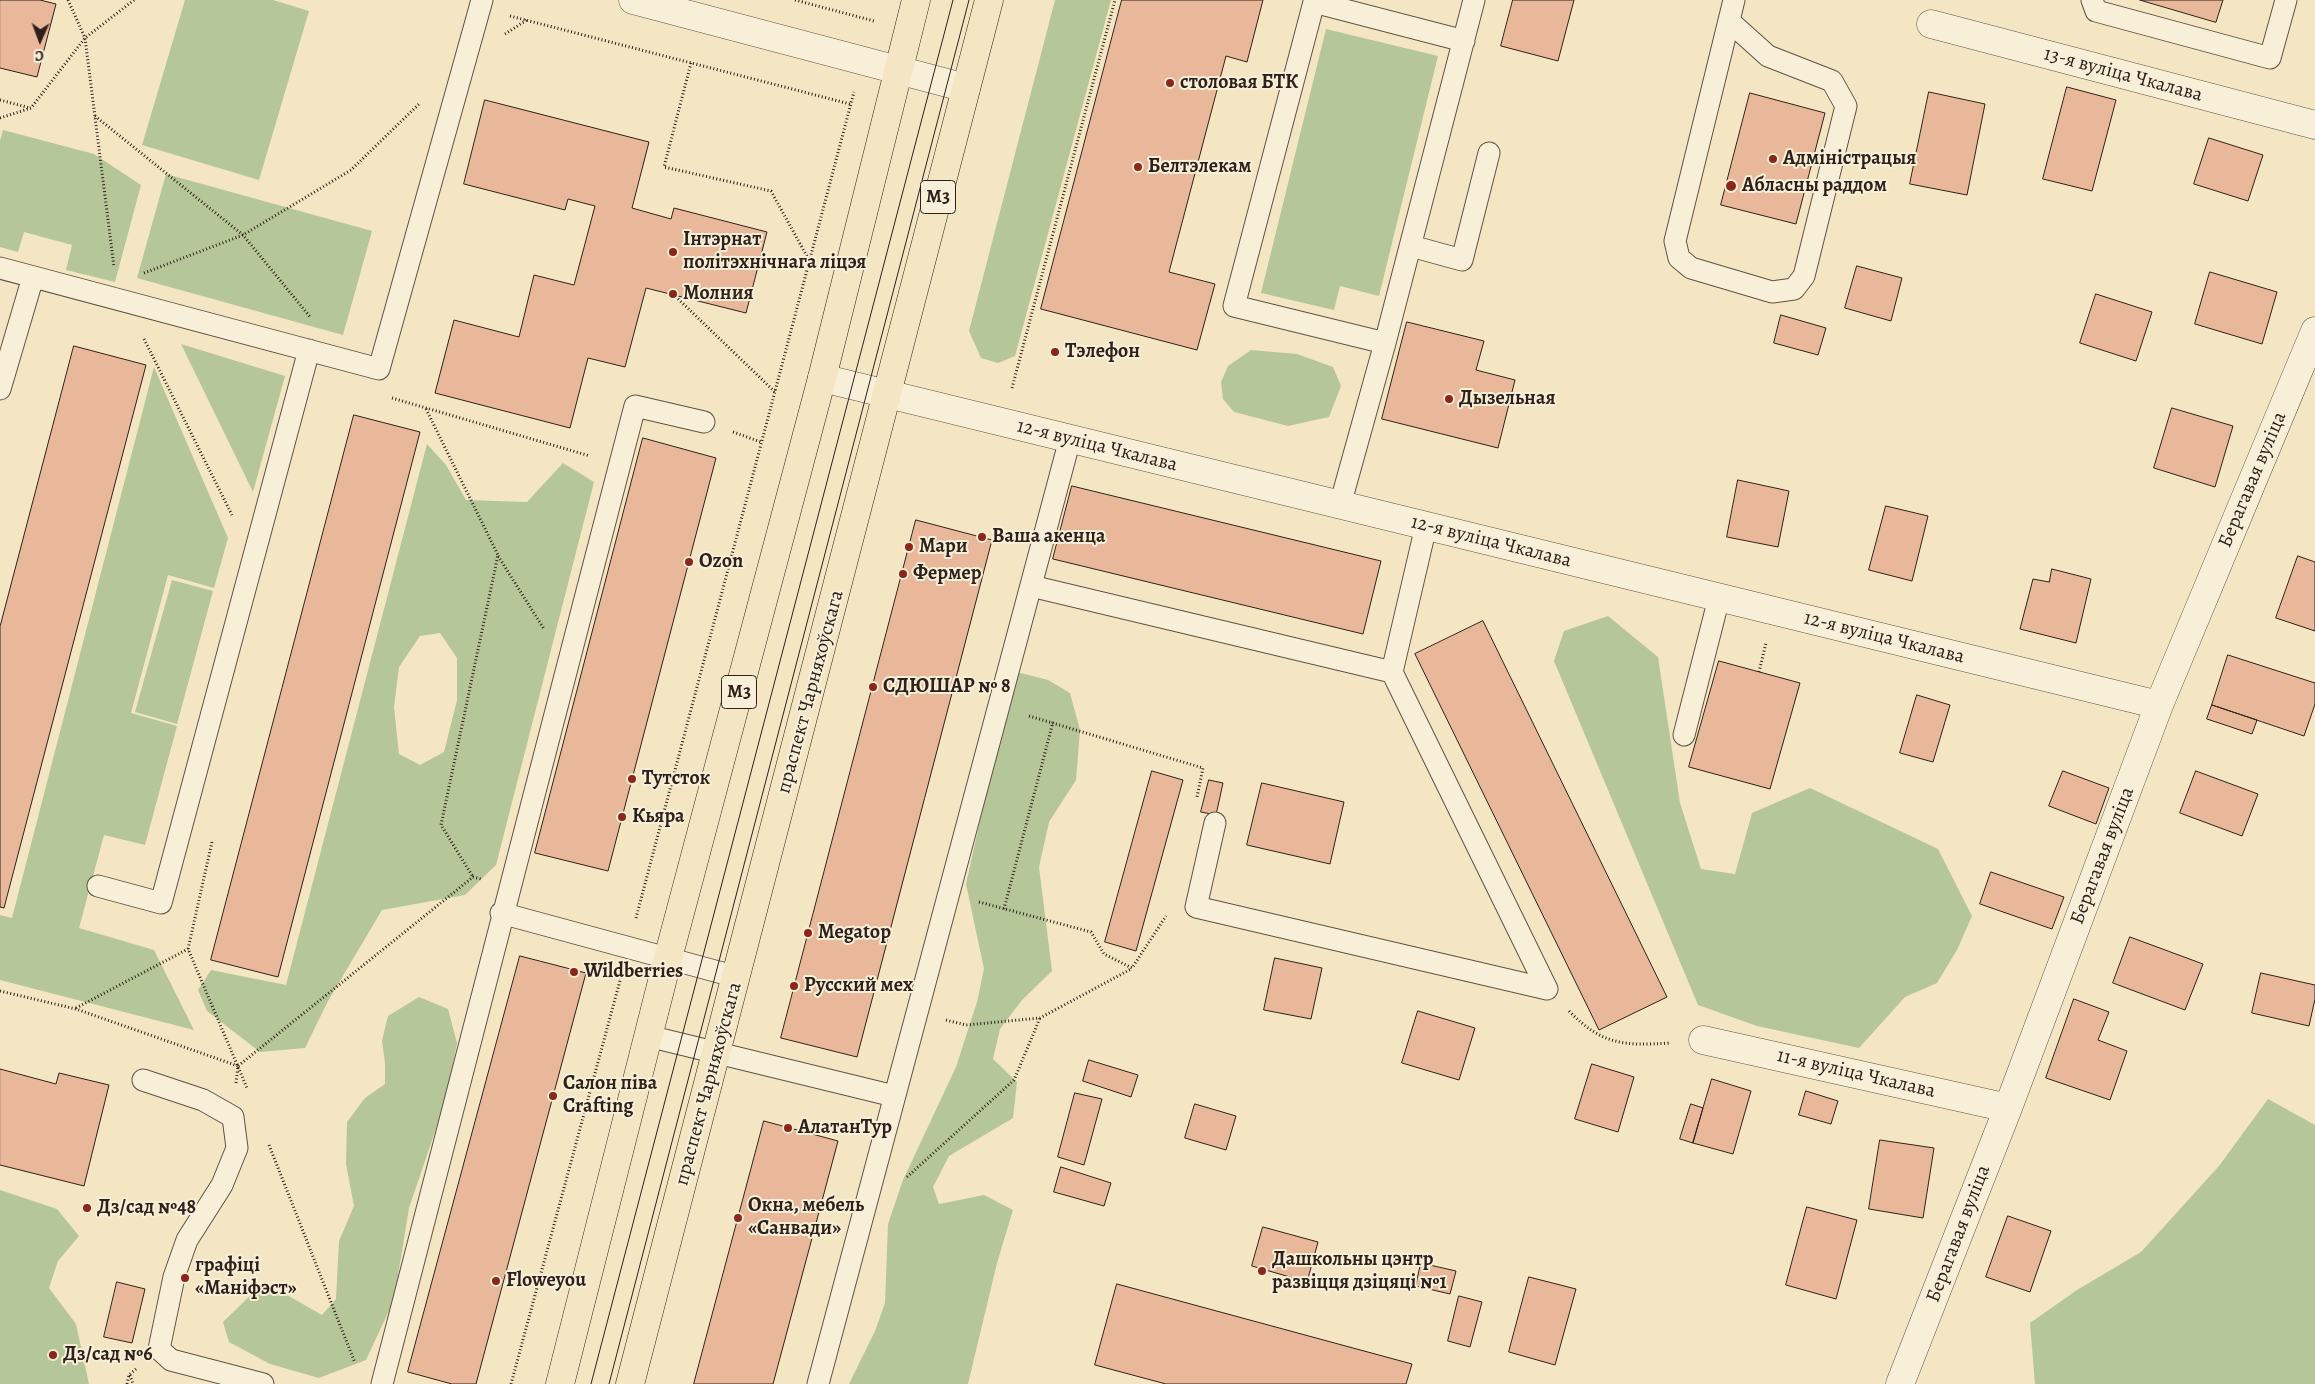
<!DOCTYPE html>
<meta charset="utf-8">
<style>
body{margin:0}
#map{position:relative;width:2315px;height:1384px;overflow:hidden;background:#f4e6c3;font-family:Alegreya,serif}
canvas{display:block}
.north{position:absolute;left:15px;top:15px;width:50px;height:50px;-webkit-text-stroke:4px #f8efd8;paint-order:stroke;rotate:182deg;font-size:14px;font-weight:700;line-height:20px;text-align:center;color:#2e211b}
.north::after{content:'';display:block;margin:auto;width:18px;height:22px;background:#2e211b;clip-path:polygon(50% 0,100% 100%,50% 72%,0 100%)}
</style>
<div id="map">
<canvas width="2315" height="1384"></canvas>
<div class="north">С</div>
</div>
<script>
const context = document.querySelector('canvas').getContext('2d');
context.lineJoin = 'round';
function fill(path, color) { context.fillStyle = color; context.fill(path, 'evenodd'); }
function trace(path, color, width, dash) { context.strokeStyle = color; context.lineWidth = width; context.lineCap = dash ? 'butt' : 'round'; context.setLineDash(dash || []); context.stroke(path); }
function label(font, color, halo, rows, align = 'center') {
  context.font = font + ' Alegreya,serif'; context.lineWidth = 4; context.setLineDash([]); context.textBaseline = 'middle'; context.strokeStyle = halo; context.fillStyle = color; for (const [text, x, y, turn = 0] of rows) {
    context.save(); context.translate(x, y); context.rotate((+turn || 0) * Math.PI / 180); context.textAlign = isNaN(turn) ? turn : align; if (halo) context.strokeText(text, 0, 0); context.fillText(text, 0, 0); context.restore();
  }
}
const green = new Path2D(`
 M185 0H273L309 11 259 180 142 145Z
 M1055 0H1111L1015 356 998 363 981 358 969 331Z
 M1326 29 1438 56 1379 296 1340 286 1334 310 1261 293Z
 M3 130 94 154 141 185 115 282 66 270 72 245 24 232 18 252 0 247V141Z
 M166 174 372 231 343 335 137 278Z
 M181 344 285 376 253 492Z
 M1251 350 1297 354 1333 367 1341 386 1329 417 1288 426 1234 412 1223 399 1221 382 1228 366Z
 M154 367 228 538 214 588 168 575 131 713 177 726 145 845 104 835 79 928 154 950 194 1030 0 980V915L12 918Z
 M427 444 446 465 466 500 527 502 563 463 594 482 496 865 465 895 382 910 328 1001 305 1048 260 1052 207 1011 198 990 211 970 286 985ZM440 633 457 658V700L444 752 420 765 399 754 394 707 399 667 420 636Z
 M172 580 213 591 177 724 135 712Z
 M1608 616 1658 657 1680 803 1701 869 1735 874 1752 813 1810 788 1938 849 1972 916 1957 950 1937 983 1905 997 1859 1048 1757 1026 1698 1005 1554 661 1564 631Z
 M1013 671 1048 680 1070 693 1080 730 1076 780 1049 822 1039 867 1052 971 1022 1000 1000 1029 993 1059 1017 1082 1013 1118 949 1156 933 1187 939 1204 984 1195 1013 1210 997 1263 968 1384H849L875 1331 885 1303 888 1224 903 1180 956 1067 977 1002 984 969 966 884Z
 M419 997 448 1009 457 1043 446 1099 409 1208 394 1300 366 1360 319 1378 270 1364 229 1342 223 1322 255 1291H280L322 1315 336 1299 339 1241 354 1206 346 1164 347 1122 365 1098 385 1084V1063L382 1041 388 1016Z
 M2268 1099 2315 1125V1384H2035L2030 1323 2077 1290 2141 1252 2219 1166Z
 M0 1190 57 1209 79 1236 58 1261 49 1288 76 1324 89 1384H0Z`);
const building = new Path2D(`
 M0 0H40L56 4 37 77 0 68Z
 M1122 0H1263L1247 62 1226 56 1169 272 1215 284 1197 350 1041 309Z
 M1513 0H1574L1558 61 1501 46Z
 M2140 0H2223L2216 22Z
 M2067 87 2116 100 2092 191 2043 179Z
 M1929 92 1985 104 1967 195 1910 184Z
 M1750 93 1825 113 1796 224 1721 205Z
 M485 100 649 142 632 208 671 219 674 208 767 232 746 313 646 288 625 367 588 358 570 428 435 393 454 320 519 337 534 275 574 285 595 206 568 199 565 210 464 184Z
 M2209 138 2263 155 2248 201 2194 184Z
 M1857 266 1902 278 1891 321 1845 308Z
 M2210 272 2277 292 2262 344 2195 324Z
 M2096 294 2152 312 2136 361 2080 343Z
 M1781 315 1826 328 1818 355 1774 343Z
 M1407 322 1484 341 1476 370 1515 380 1498 448 1382 419Z
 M74 346 146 365 4 908 0 907V627Z
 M2172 408 2233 426 2215 487 2154 468Z
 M354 415 420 432 278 977 211 960Z
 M643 438 716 458 608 871 535 853Z
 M1738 480 1789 491 1778 547 1727 537Z
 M1072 486 1381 561 1363 634 1053 559Z
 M1886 506 1928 516 1912 581 1869 570Z
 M916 520 992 540 857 1057 781 1038Z
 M2298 556 2315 562V631L2276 618Z
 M2052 569 2091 579 2076 643 2020 629 2033 579 2049 582Z
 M1483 621 1667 997 1599 1030 1415 654Z
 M2228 655 2315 683V704L2304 736 2212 705Z
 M1719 661 1800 683 1770 789 1689 767Z
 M1917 695 1950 705 1933 762 1900 753Z
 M2212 705 2257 720 2252 734 2207 719Z
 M1152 771 1183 780 1136 951 1105 942Z
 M2063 771 2109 788 2096 824 2049 806Z
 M2196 771 2258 794 2242 836 2180 813Z
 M1209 780 1223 783 1216 815 1201 812Z
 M1262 783 1344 802 1330 864 1247 845Z
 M1991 872 2064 897 2052 929 1980 904Z
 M2130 937 2203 964 2185 1010 2113 983Z
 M520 956 586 973 476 1384H452L408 1372Z
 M1275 958 1322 968 1311 1019 1264 1010Z
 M2261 973 2315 985V999L2309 1026 2252 1013Z
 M2074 999 2109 1012 2098 1040 2127 1051 2110 1100 2046 1078Z
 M1418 1011 1475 1028 1459 1080 1402 1063Z
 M1089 1060 1138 1075 1131 1097 1083 1081Z
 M1592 1064 1634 1077 1618 1132 1575 1119Z
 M0 1069 56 1084 59 1073 109 1085 84 1186 0 1165Z
 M1712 1079 1751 1091 1733 1154 1693 1143Z
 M1806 1091 1838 1101 1831 1124 1799 1115Z
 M1075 1093 1102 1099 1084 1165 1058 1157Z
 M1195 1104 1236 1116 1226 1150 1185 1138Z
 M1691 1104 1703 1108 1693 1143 1680 1139Z
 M764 1121 838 1141 773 1384H694Z
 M1880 1140 1934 1148 1923 1218 1869 1209Z
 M1061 1167 1111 1183 1104 1206 1054 1192Z
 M1807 1207 1857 1220 1836 1299 1786 1285Z
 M2008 1216 2051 1231 2030 1292 1986 1277Z
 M1263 1227 1318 1242 1307 1282 1252 1266Z
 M1421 1263 1456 1271 1450 1294 1416 1286Z
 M1529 1277 1576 1289 1555 1365 1509 1352Z
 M117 1282 145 1289 132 1343 104 1337Z
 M1117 1284 1412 1364 1406 1384H1166L1095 1365Z
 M1459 1296 1482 1302 1470 1347 1448 1341Z`);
const path = new Path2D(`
 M68 0 85 38 114 267
 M795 0 874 21
 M510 16 850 104
 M505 34 527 20
 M691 63 664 167 771 191 809 260
 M0 100 30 108
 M95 116 243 235 311 318
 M0 118 31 108 85 38 134 0
 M144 273 243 235 351 170 419 104
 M673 294 775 392
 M144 339 232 515
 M1012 388 1115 0
 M392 398 590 456
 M426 409 498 555 441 825 473 877
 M733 432 761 442
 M498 556 544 629
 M1759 672 1766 643
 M1029 716 1203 768 1197 797
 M212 842 188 949 247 1088
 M979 902 1091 932 1104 954 1132 968 1166 916
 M1004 909 1053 722
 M636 918 854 92
 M0 991 76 1009 238 1066
 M76 1008 188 949
 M1569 1011C1602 1045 1624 1046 1670 1043
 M946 1020 966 1025 1040 1018 1131 969
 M236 1083 238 1066 473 877 481 879
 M269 1145 355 1363
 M907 1177 1014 1080 1040 1018
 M130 1375 133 1384
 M127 1384 129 1375 136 1369
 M511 1384 621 977`);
const service = new Path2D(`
 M2092 0 2096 11 2270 58 2286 0
 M1729 21 1768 56 1832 81 1846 106 1804 276 1794 289 1772 292 1691 268 1679 258 1675 241 1734 0
 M1411 246 1462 260 1489 153
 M0 268 379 369 482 0
 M1385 343 1234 306 1314 2 1464 41
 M0 389 33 277
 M1340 505 1385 343 1474 0
 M1426 526 1392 672 1547 989
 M1031 586 1392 672
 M1684 735 1719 598
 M1215 823 1196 907 1547 989
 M98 886 161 903 309 350
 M501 913 737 977
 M648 1036 894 1096
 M143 1080 203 1100 233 1117 237 1148 222 1185 187 1240 174 1277 159 1349 171 1360 263 1384
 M382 1384C465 1058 551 732 635 406L704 422
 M818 1384 1070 439`);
const minor = new Path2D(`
 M633 0 966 88
 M1931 24 2315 125
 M822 378 2159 705
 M1703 1040 2008 1108
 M1900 1384 2008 1108 2159 705 2315 331`);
const primary = new Path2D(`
 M560 1384 668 958 822 378 916 0
 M630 1384 989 0`);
const tram = new Path2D(`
 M591 1384 953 0
 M609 1384 969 0`);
const markers = [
 [1170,83,5,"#8f2418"],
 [1773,159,5,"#8f2418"],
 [1138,167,5,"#8f2418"],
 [1731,186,6,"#8f2418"],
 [673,252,5,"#8f2418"],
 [673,294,5,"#8f2418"],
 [1055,352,5,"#8f2418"],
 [1449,399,5,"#8f2418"],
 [982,537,5,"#8f2418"],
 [909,547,5,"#8f2418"],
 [689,562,5,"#8f2418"],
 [903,574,5,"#8f2418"],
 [873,687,5,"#8f2418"],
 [632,779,5,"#8f2418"],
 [622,817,5,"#8f2418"],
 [808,933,5,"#8f2418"],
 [574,972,5,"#8f2418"],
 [794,986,5,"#8f2418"],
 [553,1096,5,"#8f2418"],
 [788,1128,5,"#8f2418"],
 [87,1208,5,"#8f2418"],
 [738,1218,5,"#8f2418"],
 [1262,1271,5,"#8f2418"],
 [185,1278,5,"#8f2418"],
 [496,1281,5,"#8f2418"],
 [53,1355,5,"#8f2418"]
];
const shields = [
 [938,197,35],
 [739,692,35]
];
const shieldNames = [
 ["М3",938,197],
 ["М3",739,692]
];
const streetNames = [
 ["13-я вуліца Чкалава",2123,75,15],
 ["12-я вуліца Чкалава",1097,446,14],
 ["Берагавая вуліца",2253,480,-67],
 ["12-я вуліца Чкалава",1491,542,14],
 ["12-я вуліца Чкалава",1884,638,14],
 ["праспект Чарняхоўскага",811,692,-75],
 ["Берагавая вуліца",2103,856,-69],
 ["11-я вуліца Чкалава",1856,1074,13],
 ["праспект Чарняхоўскага",709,1084,-75],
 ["Берагавая вуліца",1959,1234,-69]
];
const poiNames = [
 ["столовая БТК",1180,83],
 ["Адміністрацыя",1783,159],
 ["Белтэлекам",1148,167],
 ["Абласны раддом",1742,186],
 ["Інтэрнат",683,240],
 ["політэхнічнага ліцэя",683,263],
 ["Молния",683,294],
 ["Тэлефон",1065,352],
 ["Дызельная",1459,399],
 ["Ваша акенца",992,537],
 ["Мари",919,547],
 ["Ozon",699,562],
 ["Фермер",913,574],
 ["СДЮШАР № 8",883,687],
 ["Тутсток",642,779],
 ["Кьяра",632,817],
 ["Megatop",818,933],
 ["Wildberries",584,972],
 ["Русский мех",804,986],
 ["Салон піва",563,1084],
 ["Crafting",563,1107],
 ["АлатанТур",798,1128],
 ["Окна, мебель",748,1206],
 ["«Санвади»",748,1229],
 ["Дз/сад №48",97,1208],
 ["Дашкольны цэнтр",1272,1260],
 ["развіцця дзіцяці №1",1272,1283],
 ["графіці",195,1266],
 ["«Маніфэст»",195,1289],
 ["Floweyou",506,1281],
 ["Дз/сад №6",63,1355]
];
fill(green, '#b5c698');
fill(building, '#e9b79a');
trace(building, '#2e211b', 1);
trace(service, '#605245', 23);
trace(minor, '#605245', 29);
trace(primary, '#2e211b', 29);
trace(path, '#2e211b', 3, [1, 2.5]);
trace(service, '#f8efd8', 21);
trace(minor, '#f8efd8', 28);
trace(primary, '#f4e6c3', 28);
trace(tram, '#2e211b', 1);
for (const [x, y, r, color] of markers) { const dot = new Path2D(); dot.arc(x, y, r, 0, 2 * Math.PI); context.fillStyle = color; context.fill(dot); trace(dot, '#f8efd8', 2); }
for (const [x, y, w] of shields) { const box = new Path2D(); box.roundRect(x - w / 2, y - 16.5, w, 33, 4); context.fillStyle = '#f8efd8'; context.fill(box); trace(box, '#2e211b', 1); }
label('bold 19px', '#2e211b', null, shieldNames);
label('20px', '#2e211b', '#f8efd8', streetNames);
label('bold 20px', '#2e211b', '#f8efd8', poiNames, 'left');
</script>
